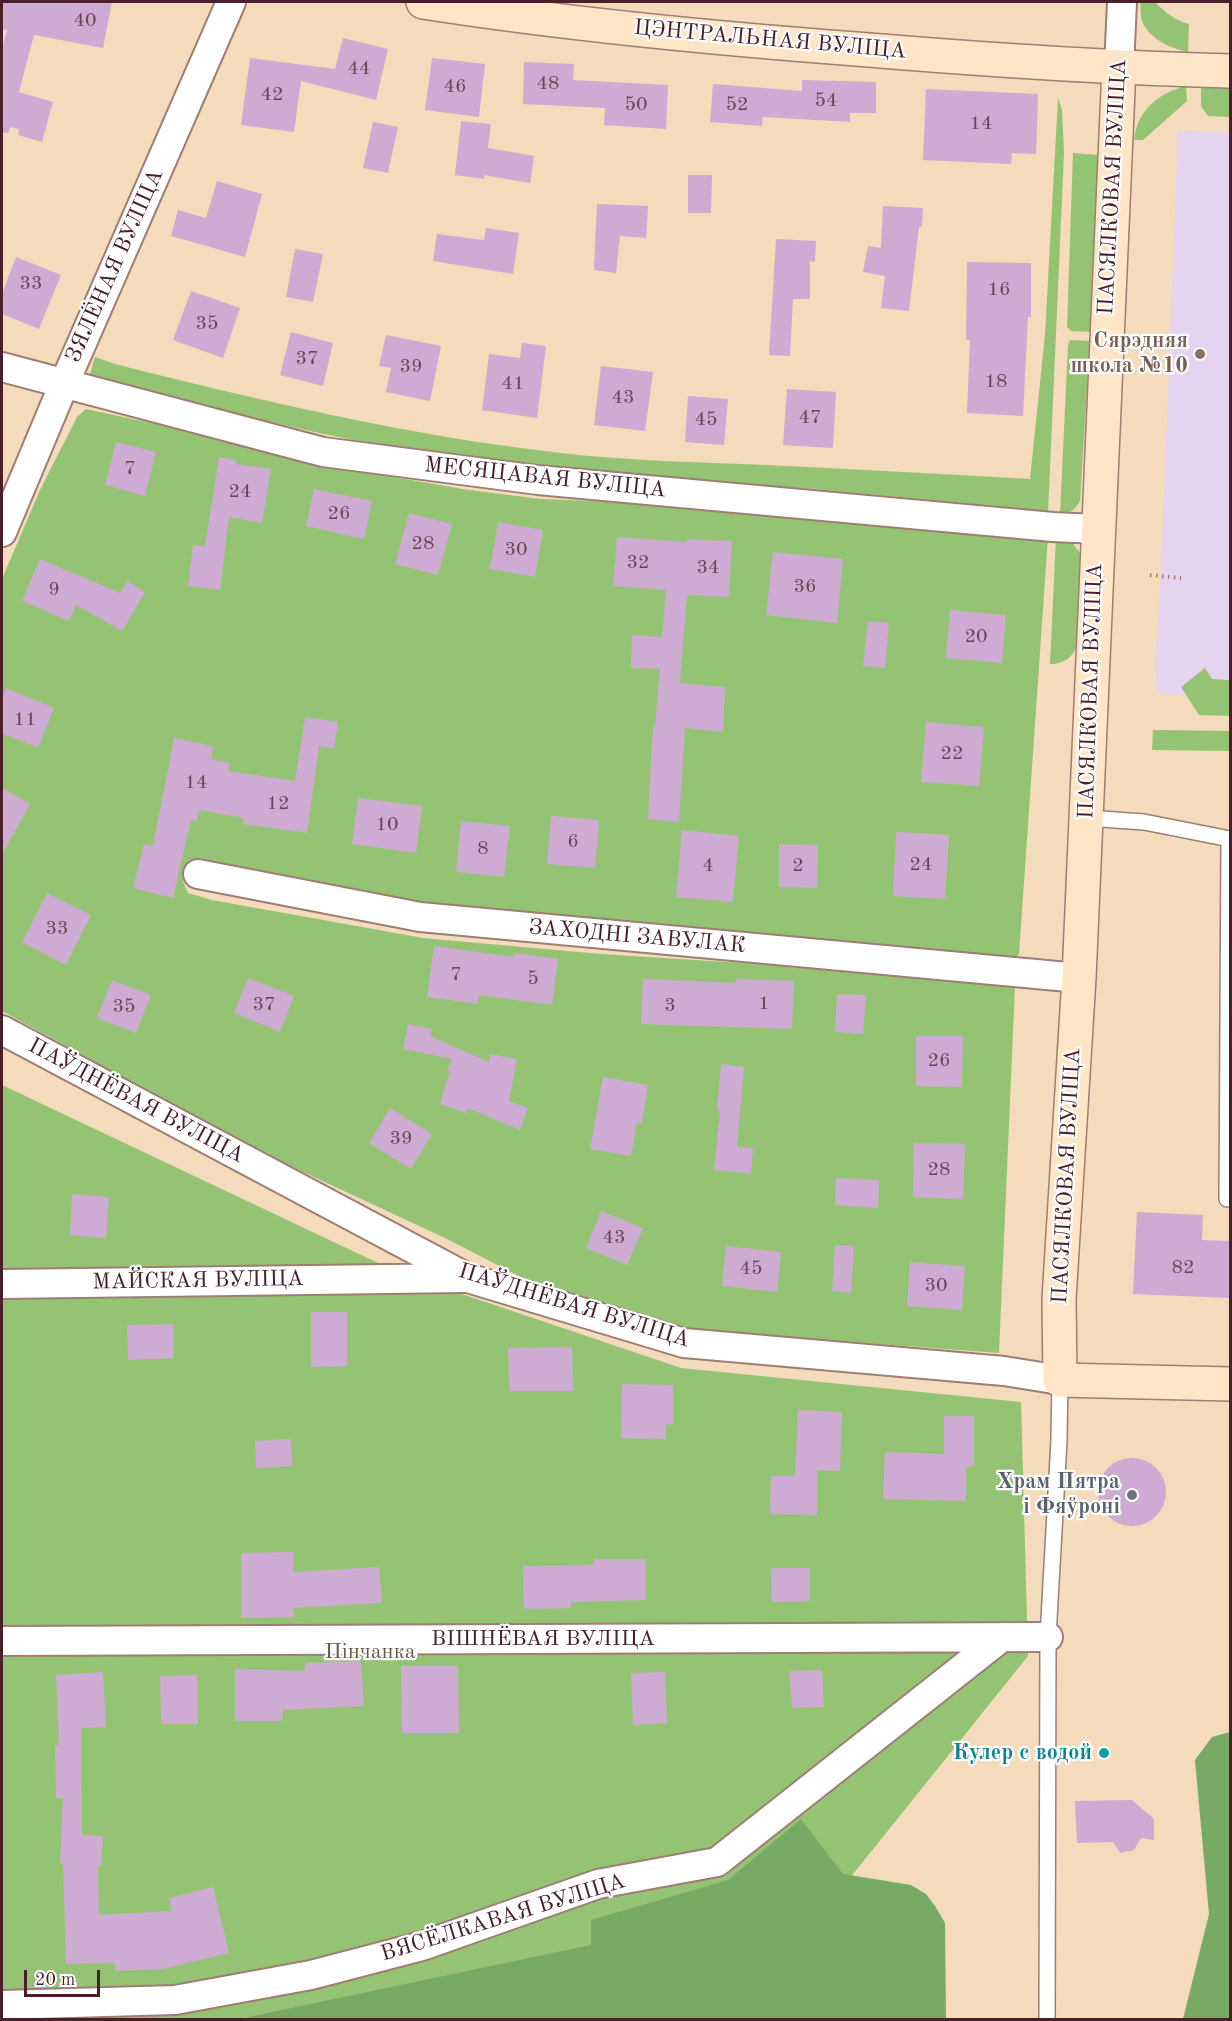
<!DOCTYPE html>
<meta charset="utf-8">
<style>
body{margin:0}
#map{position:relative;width:1232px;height:2021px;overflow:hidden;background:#f3dbbb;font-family:"Old Standard TT",serif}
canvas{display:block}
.frame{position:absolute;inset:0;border:3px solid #4a1f2b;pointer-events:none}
.scale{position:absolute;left:24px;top:1970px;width:76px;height:27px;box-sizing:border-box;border:3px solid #4a1f2b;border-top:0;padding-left:8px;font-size:18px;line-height:21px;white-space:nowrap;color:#4a1f2b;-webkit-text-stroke:4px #fff;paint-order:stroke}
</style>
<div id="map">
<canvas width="1232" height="2021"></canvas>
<div class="frame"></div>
<div class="scale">20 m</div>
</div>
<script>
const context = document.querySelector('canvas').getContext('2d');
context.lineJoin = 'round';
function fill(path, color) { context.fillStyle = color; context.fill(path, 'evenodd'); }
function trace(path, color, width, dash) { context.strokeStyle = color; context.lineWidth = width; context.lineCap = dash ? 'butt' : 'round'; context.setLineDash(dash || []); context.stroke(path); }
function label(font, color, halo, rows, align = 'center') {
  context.font = font + ' "Old Standard TT",serif'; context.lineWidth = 4.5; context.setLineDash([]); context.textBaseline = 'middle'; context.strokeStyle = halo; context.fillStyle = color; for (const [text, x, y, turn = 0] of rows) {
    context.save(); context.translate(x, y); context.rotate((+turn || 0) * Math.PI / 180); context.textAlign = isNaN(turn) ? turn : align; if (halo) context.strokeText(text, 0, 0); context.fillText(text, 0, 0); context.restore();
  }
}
const built = new Path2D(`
 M1178 131 1230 132V698L1157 693 1155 661 1161 575Z`);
const green = new Path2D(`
 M1140 2H1155C1165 12 1174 20 1189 24L1188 52C1170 48 1149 39 1142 21 1140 15 1141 7 1140 2Z
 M1186 86 1187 101 1143 140H1134C1137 111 1158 93 1186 86Z
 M1201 87 1230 88V117L1208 116 1201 106Z
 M1058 98 1062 110 1064 153 1048 513 1017 508 815 489 619 476 418 453 319 433 113 386 95 382 90 374 95 357 115 364C262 401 410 436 561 453 629 461 698 462 766 465 854 469 942 474 1030 479L1045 335Z
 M1073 153 1098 155 1091 332 1071 331 1067 327Z
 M1070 340 1090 341 1080 501C1076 510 1069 513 1060 515L1068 345Z
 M86 409 314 458 372 473 462 489 540 499 615 502 1048 537 1019 954 1013 959 422 905 199 859 188 869 183 882 188 893 212 900 423 938 601 954 821 968 1015 986 999 1353 797 1338 691 1335 534 1284 447 1239 256 1150 2 1011V579L40 490 77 417Z
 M1056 537H1068L1080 553 1077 644C1074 657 1064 664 1050 664Z
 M1205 668 1212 679 1230 680V716L1199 715 1181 687Z
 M1153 730 1230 731V751L1152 750Z
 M2 1085 397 1272 681 1368 1021 1402 1028 1656 809 1929 436 2019 2 2020Z`);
const forest = new Path2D(`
 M1230 1732V2019H1183L1209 1914 1195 1760 1212 1737Z
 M801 1819 843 1874 911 1885 926 1894 935 1906 945 1923 946 2019H239L591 1945V1920L728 1880Z`);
const building = new Path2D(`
 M2 2H112L103 48 34 35 19 92 53 102 42 142 18 135 19 129 10 127 8 133 2 132V49L7 30 2 28Z
 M343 38 388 49 376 100 301 81 294 132 241 125 250 58 335 69Z
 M432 58 485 64 479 117 425 110Z
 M524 62 574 64 573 80 668 85 666 129 604 125 605 108 523 104Z
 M802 80 876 82V113H850V122L763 117 762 126 710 122 713 84 802 91Z
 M926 89 1038 94 1036 154 1012 153 1011 164 923 160Z
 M461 121 491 124 488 148 534 156 530 183 484 175V179L455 175Z
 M373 122 398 127 388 173 363 168Z
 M688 175H712L711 213H688Z
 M217 181 262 194 245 257 171 236 178 210 206 218Z
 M597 204 648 206 646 238 620 236 616 273 594 270Z
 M883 206 923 208 922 227H919L909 311 881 308 885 276 863 272 868 246 881 248Z
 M486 228 519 233 513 274 433 261 437 234 484 240Z
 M776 239 816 241 815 262 810 261V299H793L790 356 769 355Z
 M295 249 323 254 313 302 286 297Z
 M16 257 61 275 39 329 2 314V294Z
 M967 262 1031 263V317H1028L1023 416 967 413 970 340H966Z
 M191 291 240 308 223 358 173 340Z
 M291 332 333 343 323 386 280 375Z
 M386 335 441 346 430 401 386 392 391 368 379 366Z
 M522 343 546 346 537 418 482 410 489 354 520 358Z
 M601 366 653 372 645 431 594 425Z
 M787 389 836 392 833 448 783 445Z
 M688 396 728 399 724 445 685 442Z
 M116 442 156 452 145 496 105 485Z
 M219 457 236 460V464L271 469 262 523 229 517 220 590 188 586 193 545 205 546Z
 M314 489 372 501 364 539 306 526Z
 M409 513 452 524 438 575 395 564Z
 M498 522 543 530 535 577 490 569Z
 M617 537 687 542V539L732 541 729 597 687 595 680 683 725 687 723 732 685 728 679 822 648 819 653 726H655L660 669 631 668 632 635 662 637 666 590 613 586Z
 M773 552 843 559 837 623 766 615Z
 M40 559 120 593 127 581 145 592 122 631 76 605 69 621 22 601Z
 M950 610 1006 615 1002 663 946 658Z
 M868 621 889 623 885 668 863 666Z
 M6 688 54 708 38 748 2 733V699Z
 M305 717 338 722 334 749 319 746 307 833 243 824 244 818 199 810 197 821 191 820 173 898 133 888 144 844 153 846 174 738 213 746 211 759 230 763 228 771 295 781Z
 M926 722 984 727 979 786 921 782Z
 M2 788 30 804 2 855Z
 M358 798 422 806 416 853 352 844Z
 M551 816 599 820 595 868 547 864Z
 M461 821 510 826 504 877 456 872Z
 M682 830 739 836 733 902 676 897Z
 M896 832 949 835 945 899 893 896Z
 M779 844 818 845 817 888 779 887Z
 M47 893 91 915 66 965 22 942Z
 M434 946 514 957 515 953 558 959 552 1005 479 995 478 1004 427 997Z
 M248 978 294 996 280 1032 234 1013Z
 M643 979 736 983 737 979 794 981 792 1029 641 1024Z
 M112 980 151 995 136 1033 97 1018Z
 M837 994 866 995 863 1034 835 1032Z
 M408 1024 432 1029 430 1036 489 1062 490 1054 517 1059 509 1101 528 1108 520 1130 467 1108 466 1113 440 1104 450 1071 447 1070 452 1059 403 1049Z
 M916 1036H963L962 1087 916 1086Z
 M721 1064 744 1067 737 1147 753 1148 751 1174 714 1170 720 1111 717 1110Z
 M603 1077 648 1085 642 1123H637L631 1156 590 1149Z
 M390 1108 432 1134 411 1169 369 1143Z
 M914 1143 965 1144 963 1199 913 1197Z
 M836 1178 879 1180 878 1208 835 1205Z
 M72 1194 109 1197 106 1238 70 1235Z
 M601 1211 643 1228 627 1265 586 1248Z
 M1137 1212 1203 1215 1202 1240 1230 1241V1298L1133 1294Z
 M835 1245 854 1246 851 1293 832 1291Z
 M726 1246 781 1252 777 1292 722 1286Z
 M910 1262 965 1266 962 1310 907 1306Z
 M311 1312H347V1366L311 1367Z
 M173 1324 174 1358 128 1360 127 1325Z
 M572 1347 573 1391H509L508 1348Z
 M622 1384 673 1385V1425L666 1424V1439L621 1438Z
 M798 1410 842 1412 840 1471 817 1470V1515L770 1514 771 1476H795Z
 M944 1416H974V1466L966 1467V1501L883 1499 885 1452 944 1454Z
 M291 1439 292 1466 256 1468 255 1441Z
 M1098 1492a34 34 0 1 1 68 0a34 34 0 1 1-68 0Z
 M293 1552V1572L379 1567 382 1603 293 1608 294 1617 241 1618V1553Z
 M594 1559H645L646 1600 571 1602V1608L524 1609 523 1566 594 1565Z
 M771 1568H810V1601L772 1602Z
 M361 1661 364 1706 283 1710 282 1721H235V1669L305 1671V1663Z
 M401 1666H458L459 1733H402Z
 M822 1670 824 1707 792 1708 789 1671Z
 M103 1672 106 1727 81 1728 82 1835 103 1836 101 1866H98L99 1915 172 1911 169 1898 213 1887 229 1953 163 1969 115 1971V1963L66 1964 63 1864H60L63 1798H56L55 1745H59L56 1675Z
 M665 1672 667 1723 633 1725 631 1673Z
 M197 1675 198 1724H161L160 1676Z
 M1132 1800 1154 1819V1840L1141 1838 1134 1850 1120 1853 1113 1842 1077 1843 1075 1801Z`);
const path = new Path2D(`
 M1150 575 1181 578`);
const lane = new Path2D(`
 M1087 818 1144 822 1230 839
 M1227 1199 1229 839
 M1047 2020 1048 1637 1059 1440 1060 1380`);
const street = new Path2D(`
 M1119 67 1122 2
 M2 367 323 452 538 480 1053 527 1098 529
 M2 532 64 384 231 2
 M198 874 420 917 1079 978
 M2 1030 468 1278 684 1343 1004 1371 1060 1380
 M2 1284 464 1278
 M2 1641 1048 1637
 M2 2005 175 2000 311 1975 422 1946 598 1884 717 1862 1002 1637`);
const secondary = new Path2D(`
 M423 2C571 25 720 39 869 50 989 60 1110 68 1230 71
 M1119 67 1079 978 1059 1299 1060 1380 1230 1384`);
const markers = [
 [1200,354,6,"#8d6e63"],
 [1132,1495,6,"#6b7280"],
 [1104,1753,6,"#0f9aa8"]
];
const numberNames = [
 ["40",85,21],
 ["44",359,69],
 ["48",548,84],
 ["46",455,87],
 ["42",272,95],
 ["54",826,101],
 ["50",636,105],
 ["52",737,105],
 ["14",981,124],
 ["33",31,284],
 ["16",999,290],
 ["35",207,324],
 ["37",307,359],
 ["39",411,367],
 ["18",996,382],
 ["41",513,384],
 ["43",623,398],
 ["47",810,418],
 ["45",706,420],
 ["7",130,469],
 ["24",240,492],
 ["26",339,514],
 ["28",423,544],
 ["30",516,550],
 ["32",638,563],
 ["34",708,568],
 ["36",805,587],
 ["9",54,590],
 ["20",976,637],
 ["11",25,720],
 ["22",952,754],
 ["14",196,783],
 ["12",278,804],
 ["10",387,825],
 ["6",573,842],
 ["8",483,849],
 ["24",921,865],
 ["4",708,866],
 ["2",798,866],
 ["33",57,929],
 ["7",456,975],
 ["5",533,979],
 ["1",764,1004],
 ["37",264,1005],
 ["3",670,1006],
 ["35",124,1007],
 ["26",939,1061],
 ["39",401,1139],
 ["28",939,1170],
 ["43",614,1238],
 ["82",1183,1268],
 ["45",751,1269],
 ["30",936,1286]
];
const streetNames = [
 ["ЦЭНТРАЛЬНАЯ ВУЛІЦА",770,40,5],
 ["ПАСЯЛКОВАЯ ВУЛІЦА",1113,187,-87],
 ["ЗЯЛЁНАЯ ВУЛІЦА",115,266,-66],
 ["МЕСЯЦАВАЯ ВУЛІЦА",545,478,6],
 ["ПАСЯЛКОВАЯ ВУЛІЦА",1091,691,-88],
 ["ЗАХОДНІ ЗАВУЛАК",637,937,5],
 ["ПАЎДНЁВАЯ ВУЛІЦА",136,1101,28],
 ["ПАСЯЛКОВАЯ ВУЛІЦА",1067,1176,-87],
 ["МАЙСКАЯ ВУЛІЦА",198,1281,-1],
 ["ПАЎДНЁВАЯ ВУЛІЦА",574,1306,17],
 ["ВІШНЁВАЯ ВУЛІЦА",543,1639],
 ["ВЯСЁЛКАВАЯ ВУЛІЦА",503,1918,-17]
];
const educationNames = [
 ["Сярэдняя",1188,341],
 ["школа №10",1188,366]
];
const worshipNames = [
 ["Храм Пятра",1120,1482],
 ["і Фяўроні",1120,1507]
];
const parkNames = [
 ["Пінчанка",370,1652]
];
const cultureNames = [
 ["Кулер с водой",1092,1753]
];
fill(built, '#e5d3f0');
fill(green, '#94c473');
fill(forest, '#77aa65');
fill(building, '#cdabd2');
trace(lane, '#9e7d73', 18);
trace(street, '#9e7d73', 32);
trace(secondary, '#9e7d73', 36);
trace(path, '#9e7d73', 4, [1.5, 4.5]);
trace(lane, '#fff', 15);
trace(street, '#fff', 28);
trace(secondary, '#fde5c5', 33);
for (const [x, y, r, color] of markers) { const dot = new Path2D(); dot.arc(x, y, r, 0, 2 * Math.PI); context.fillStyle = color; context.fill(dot); trace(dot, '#fff', 2); }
label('20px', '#6b4255', null, numberNames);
label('22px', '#4a1f2b', '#fff', streetNames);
label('bold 22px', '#785e54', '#fff', educationNames, 'right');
label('bold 22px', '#5b616d', '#fff', worshipNames, 'right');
label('22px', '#645944', '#fff', parkNames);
label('bold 22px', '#0d838f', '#fff', cultureNames, 'right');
</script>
